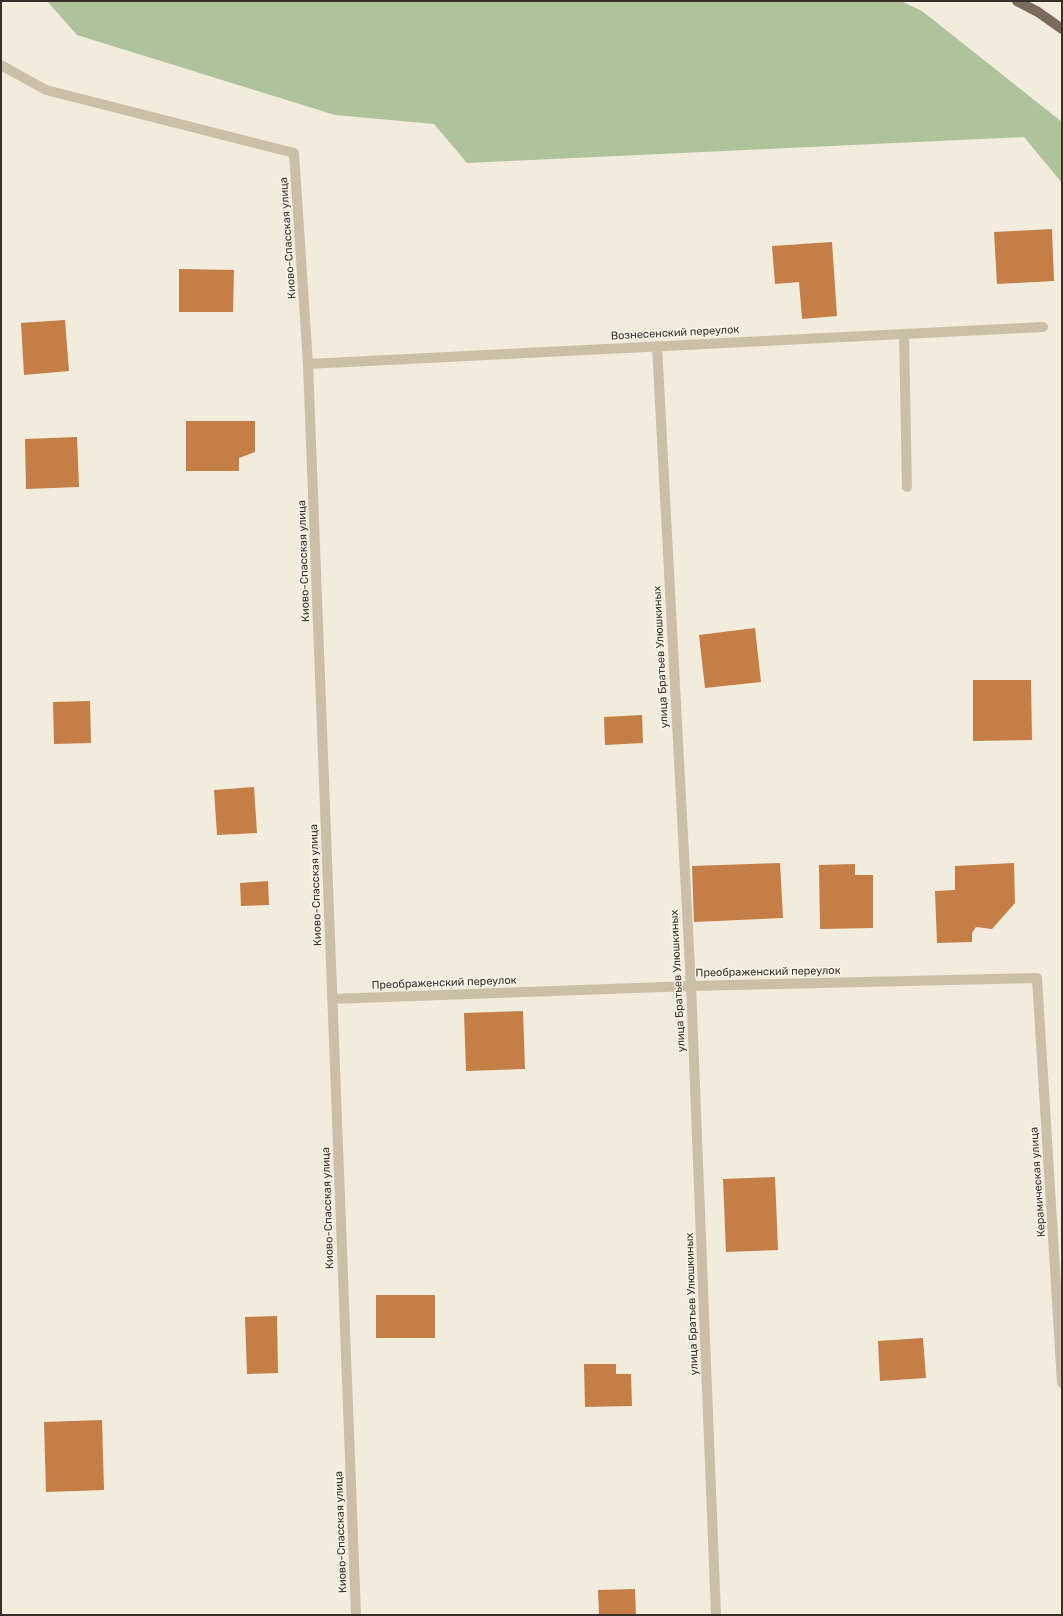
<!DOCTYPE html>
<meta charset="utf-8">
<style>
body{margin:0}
#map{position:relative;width:1063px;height:1616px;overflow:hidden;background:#f2ecdd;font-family:Rubik,sans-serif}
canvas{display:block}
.frame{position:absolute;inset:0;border:2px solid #373028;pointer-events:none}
</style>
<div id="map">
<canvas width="1063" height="1616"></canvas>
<div class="frame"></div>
</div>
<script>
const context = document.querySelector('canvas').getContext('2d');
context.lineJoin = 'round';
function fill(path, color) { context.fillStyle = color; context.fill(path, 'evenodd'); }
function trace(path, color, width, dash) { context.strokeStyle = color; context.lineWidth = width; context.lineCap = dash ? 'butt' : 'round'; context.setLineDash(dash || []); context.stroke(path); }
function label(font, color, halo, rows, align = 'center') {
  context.font = font + ' Rubik,sans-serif'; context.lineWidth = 3; context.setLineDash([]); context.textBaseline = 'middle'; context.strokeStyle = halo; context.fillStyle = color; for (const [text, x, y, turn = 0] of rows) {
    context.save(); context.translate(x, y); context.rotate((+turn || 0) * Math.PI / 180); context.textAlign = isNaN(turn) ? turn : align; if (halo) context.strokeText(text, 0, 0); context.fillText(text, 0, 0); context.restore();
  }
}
const green = new Path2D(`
 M47 1H901L922 11 1062 122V183L1024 137 467 163 434 124 335 115 77 35Z`);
const building = new Path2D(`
 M1052 229 1054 281 997 284 994 232Z
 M832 242 837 316 802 319 799 282 775 284 772 246Z
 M179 269 234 270 233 312H179Z
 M65 320 69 371 24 375 21 323Z
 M186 421H255V452L239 458V471H186Z
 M77 437 79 487 26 489 25 439Z
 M755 628 761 682 705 688 699 635Z
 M973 680H1031L1032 740 973 741Z
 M90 701 91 743 54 744 53 702Z
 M642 715 643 743 605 745 604 717Z
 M254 787 257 833 217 835 214 790Z
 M780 863 783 918 694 922 692 866Z
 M1014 863 1015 903 992 929 976 927 972 933V942L937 943 935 891 955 890V866Z
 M855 864V875H873V928L820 929 819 865Z
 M268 881 269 905 241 906 240 883Z
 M523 1011 525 1069 466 1071 464 1013Z
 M775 1177 778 1250 726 1252 723 1179Z
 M376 1295H435V1338H376Z
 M277 1316 278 1373 247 1374 245 1317Z
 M923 1338 926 1378 880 1381 878 1341Z
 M584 1364H616V1374H631L632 1406 585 1407Z
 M102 1420 104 1490 46 1492 44 1422Z
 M635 1589 636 1615H599L598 1590Z`);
const service = new Path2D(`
 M904 334 907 487`);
const minor = new Path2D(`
 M1 65 46 90 294 153 308 364 356 1615
 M657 346 691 986 716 1615
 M308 364 1043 327
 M332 999 691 986 1037 978 1062 1383`);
const primary = new Path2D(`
 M1017 1 1038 12 1062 29`);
const streetNames = [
 ["Киово-Спасская улица",288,238,-94],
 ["Вознесенский переулок",675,333,-3],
 ["Киово-Спасская улица",304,561,-92],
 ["улица Братьев Улюшкиных",661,657,-93],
 ["Киово-Спасская улица",316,885,-92],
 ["Преображенский переулок",768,972,-1],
 ["улица Братьев Улюшкиных",678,981,-93],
 ["Преображенский переулок",444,983,-2],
 ["Керамическая улица",1038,1182,-94],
 ["Киово-Спасская улица",328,1208,-92],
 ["улица Братьев Улюшкиных",692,1304,-92],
 ["Киово-Спасская улица",341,1532,-92]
];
fill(green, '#aec29c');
fill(building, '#c67e47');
trace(service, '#cbbfa8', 10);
trace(minor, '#cbbfa8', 10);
trace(primary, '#796a5a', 10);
label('11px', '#373028', '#faf5e9', streetNames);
</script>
